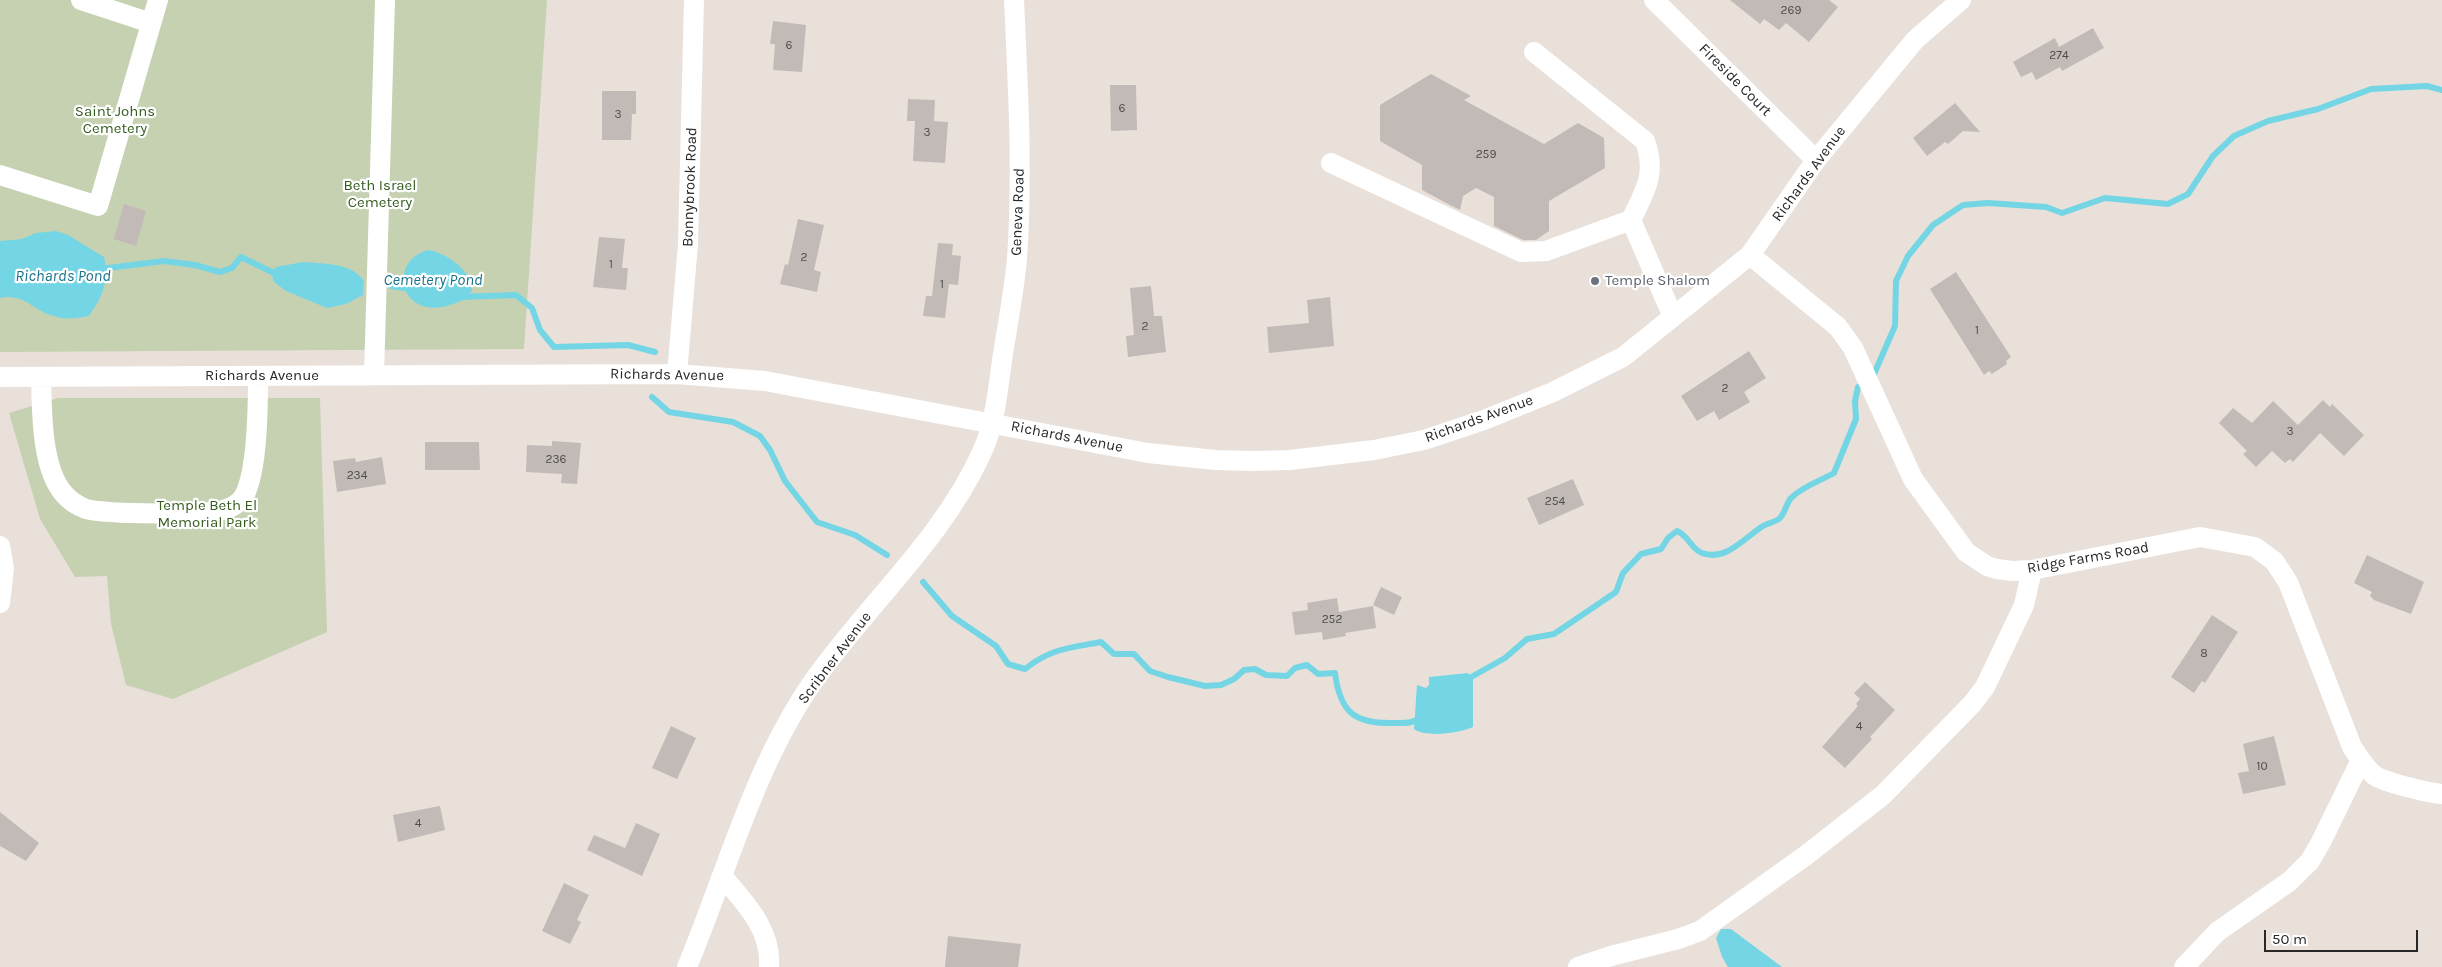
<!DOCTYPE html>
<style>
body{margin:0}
#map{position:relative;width:2442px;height:967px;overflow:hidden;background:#e9e0da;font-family:Karla,sans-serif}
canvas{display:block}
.scale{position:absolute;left:2264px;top:930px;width:154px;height:22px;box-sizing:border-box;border:2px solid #272727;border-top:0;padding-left:6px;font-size:15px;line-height:18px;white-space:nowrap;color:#272727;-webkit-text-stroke:4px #fff;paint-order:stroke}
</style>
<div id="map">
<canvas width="2442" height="967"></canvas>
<div class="scale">50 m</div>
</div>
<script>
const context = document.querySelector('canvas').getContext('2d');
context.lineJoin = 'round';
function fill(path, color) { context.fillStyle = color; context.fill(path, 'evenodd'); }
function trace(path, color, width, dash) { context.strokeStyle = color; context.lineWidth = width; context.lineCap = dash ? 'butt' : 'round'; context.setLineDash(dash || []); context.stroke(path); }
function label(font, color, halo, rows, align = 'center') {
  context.font = font + ' Karla,sans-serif'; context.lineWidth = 4.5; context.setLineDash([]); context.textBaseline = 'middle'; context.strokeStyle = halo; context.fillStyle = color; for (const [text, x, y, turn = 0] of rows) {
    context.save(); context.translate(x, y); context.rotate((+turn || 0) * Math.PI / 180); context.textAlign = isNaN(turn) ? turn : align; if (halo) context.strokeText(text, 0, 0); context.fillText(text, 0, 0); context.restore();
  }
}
const cemetery = new Path2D(`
 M0 0H547L524 349 0 352Z
 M58 398H320L327 632 173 699 126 685 111 624 107 576 75 577 40 519 9 413Z`);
const water = new Path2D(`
 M56 231 68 235 104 257C110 280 102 298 89 316 75 319 64 320 50 315 32 309 23 293 0 298V241L22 239 36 233Z
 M428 250C445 252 474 272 472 291 466 299 460 302 450 305 401 321 386 262 428 250Z
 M303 262C323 264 351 262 364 281L363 295 346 304 327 308 286 291 274 282 271 273 276 267Z
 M1468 673 1473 678V727C1461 733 1425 738 1414 729L1417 685 1426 688 1429 685V677Z
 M1721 929H1731L1782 967H1728L1722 957 1716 938Z`);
const stream = new Path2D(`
 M100 269 164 261 195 265 220 272 232 268 241 257 278 275
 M391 286 411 289
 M460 297 516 295 532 308 540 330 554 347 628 345 655 352
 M1874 374 1895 326 1896 281 1908 256 1933 225 1963 205 1988 203 2046 207 2062 213 2105 198 2168 204 2188 194 2213 156 2234 136 2268 121 2318 109 2371 89 2427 86 2442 90
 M652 397 669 412 733 422 760 436 770 450 785 481 817 522 855 535 887 555
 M923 582 952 616 996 646 1008 664 1025 669C1051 648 1070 648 1101 642L1114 654H1134L1150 671 1168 677 1205 686 1221 685 1234 679 1244 670 1255 669 1266 675 1287 676 1295 668 1307 665 1318 674 1335 673C1340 713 1355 724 1394 723 1403 723 1412 724 1420 718
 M1466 680 1505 658 1527 639 1554 634 1616 592 1623 573 1641 554 1661 549 1668 538 1677 531C1689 536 1691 549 1702 553 1726 562 1745 537 1763 526 1768 523 1776 522 1780 518 1785 513 1786 504 1791 498 1803 486 1820 481 1834 473L1856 419 1855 401 1858 387`);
const building = new Path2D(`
 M1730 0H1829L1838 7 1809 42 1786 23 1779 30 1764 19 1760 24Z
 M773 21 806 25 802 72 773 70 775 44H770Z
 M2093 28 2104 48 2062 71 2060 67 2036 80 2032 72 2021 77 2013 62 2055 38 2059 47Z
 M1431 74 1471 96 1464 100 1544 144 1578 123 1604 138 1605 168 1549 201V231L1536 240H1523L1494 226V197L1476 188 1463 196 1460 210 1450 205 1422 190V165L1380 141V105Z
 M1110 85H1136L1137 130 1111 131Z
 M602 91H636V114H632L631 140H602Z
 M908 99 935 100 934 121 948 122 945 163 913 161 915 121H907Z
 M1955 103 1980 132 1963 131 1948 144 1945 142 1927 156 1913 138Z
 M124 204 146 211 136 246 114 239Z
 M798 219 824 225 814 270 821 272 817 292 780 284 785 264 788 265Z
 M599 237 625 239 622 268H628L626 290 593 287Z
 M938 243 953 244 952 255 961 256 958 285 949 284 945 318 923 316 926 296H932Z
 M1956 272 2011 357 2006 361 2007 364 1992 374 1989 371 1984 375 1930 289Z
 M1151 286 1154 316H1162L1166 352 1128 357 1126 336 1134 335 1130 288Z
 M1330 297 1334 346 1269 353 1267 327 1309 323 1307 300Z
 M1749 351 1766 378 1744 392 1750 402 1719 420 1714 411 1697 421 1681 396Z
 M2323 400 2330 407 2332 404 2364 435 2344 456 2320 433 2293 462 2290 459 2285 463 2272 451 2256 467 2243 454 2247 451 2219 423 2233 408 2252 423 2273 401 2298 425Z
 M552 441 581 443 577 484 561 483 562 474 526 472 527 445 552 446Z
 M425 442H479L480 470H425Z
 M382 457 386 484 337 492 333 461 355 458 356 462Z
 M1573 479 1584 505 1539 525 1527 498Z
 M2367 555 2424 582 2411 614 2374 600 2370 596 2372 592 2354 583Z
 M1381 587 1402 597 1394 615 1373 605Z
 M1337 598 1339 612 1373 606 1376 628 1345 633 1346 636 1323 640 1322 632 1295 635 1292 612 1308 610 1307 603Z
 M2212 615 2238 632 2205 683 2202 681 2194 693 2171 677Z
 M1865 682 1895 710 1870 737 1872 739 1845 768 1822 747 1858 706 1856 704 1860 699 1854 693Z
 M671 726 696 738 677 779 652 768Z
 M2274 736 2286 785 2243 794 2238 773 2249 771 2243 744Z
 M440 806 445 830 398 842 393 815Z
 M0 812 39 843 26 861 0 846Z
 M636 823 660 834 642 876 587 850 594 835 625 848Z
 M564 883 589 895 577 920 581 922 570 944 542 931Z
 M948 936 1021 944 1018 967H945Z`);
const minor = new Path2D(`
 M81 0 151 23
 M1654 0 1816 160
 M1534 52 1645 141C1657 174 1645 191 1631 220
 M1331 163 1521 252 1546 251 1631 220 1673 317
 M0 175 98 206 158 0
 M1750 255 1838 327 1853 348 1913 479 1966 552 1987 566 1997 569 2012 571 2032 570 2200 537 2255 547 2274 561 2288 582 2352 747C2358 756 2365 768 2374 775 2383 782 2429 793 2442 794
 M677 374 688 244 694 0
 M374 375 385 0
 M0 377 677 374 765 381 1148 453 1215 460 1253 461 1290 460 1374 450 1424 440 1484 420 1553 392 1623 357 1750 255 1816 160 1915 40 1961 0
 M41 377C42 411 41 468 64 494 70 501 78 506 86 509 106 514 208 516 226 509 233 507 240 502 244 496 258 470 258 405 258 376
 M0 546 4 568 0 603
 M723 877C745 903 772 930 769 967
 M687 967C726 874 753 770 810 686 865 606 942 541 982 452 996 422 998 386 1003 354 1008 322 1014 291 1017 259 1023 173 1018 87 1014 0
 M1578 967 1611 956 1678 939 1700 931 1805 856 1883 795 1972 704 1985 687 2024 605 2032 570
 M2184 967 2217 932 2290 881 2310 861 2321 842 2361 760`);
const markers = [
 [1595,281,5,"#6b7280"]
];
const numberNames = [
 ["269",1791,11],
 ["6",789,46],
 ["274",2059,56],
 ["6",1122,109],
 ["3",618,115],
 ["3",927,133],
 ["259",1486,155],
 ["2",804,258],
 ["1",611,265],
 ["1",942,285],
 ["2",1145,327],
 ["1",1977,331],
 ["2",1725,389],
 ["3",2290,432],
 ["236",556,460],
 ["234",357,476],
 ["254",1555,502],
 ["252",1332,620],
 ["8",2204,654],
 ["4",1859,727],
 ["10",2262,767],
 ["4",418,824]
];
const streetNames = [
 ["Fireside Court",1735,80,45],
 ["Richards Avenue",1809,174,-54],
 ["Bonnybrook Road",690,187,-88],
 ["Geneva Road",1018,212,-88],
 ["Richards Avenue",667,375,1],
 ["Richards Avenue",262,376],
 ["Richards Avenue",1479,419,-20],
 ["Richards Avenue",1067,437,11],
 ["Ridge Farms Road",2088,558,-10],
 ["Scribner Avenue",835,658,-53]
];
const parkNames = [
 ["Saint Johns",115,112],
 ["Cemetery",115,129],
 ["Beth Israel",380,186],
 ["Cemetery",380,203],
 ["Temple Beth El",207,506],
 ["Memorial Park",207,523]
];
const worshipNames = [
 ["Temple Shalom",1605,281]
];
const waterNames = [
 ["Richards Pond",63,276],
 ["Cemetery Pond",433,280]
];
fill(cemetery, '#c6d1b2');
fill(water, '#74d6e4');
trace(stream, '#74d6e4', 6);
fill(building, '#c1bab7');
trace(minor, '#fff', 20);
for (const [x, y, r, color] of markers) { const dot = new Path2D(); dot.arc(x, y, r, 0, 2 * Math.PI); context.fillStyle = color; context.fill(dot); trace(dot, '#fff', 2); }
label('12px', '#4e4c4b', null, numberNames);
label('15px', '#272727', '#fff', streetNames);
label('15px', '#355d1f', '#fff', parkNames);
label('15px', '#5b616d', '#fff', worshipNames, 'left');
label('italic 16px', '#17748b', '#fff', waterNames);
</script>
